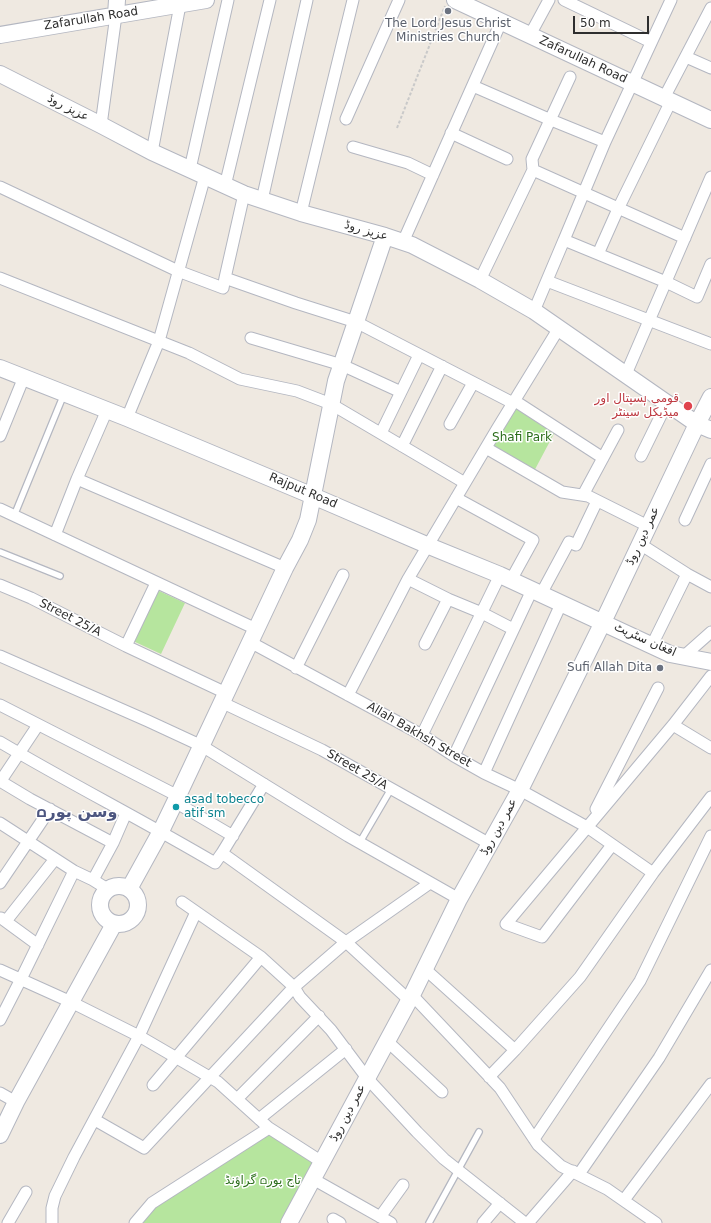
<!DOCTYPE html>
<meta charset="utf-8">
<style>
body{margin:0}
#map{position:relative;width:711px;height:1223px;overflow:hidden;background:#efe9e1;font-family:"DejaVu Sans",sans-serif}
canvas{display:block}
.scale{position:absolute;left:573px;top:16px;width:76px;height:18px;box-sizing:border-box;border:2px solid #2e2e2e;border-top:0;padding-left:5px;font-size:12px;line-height:14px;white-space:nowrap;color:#2e2e2e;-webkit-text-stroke:3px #fff;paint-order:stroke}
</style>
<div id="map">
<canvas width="711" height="1223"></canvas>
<div class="scale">50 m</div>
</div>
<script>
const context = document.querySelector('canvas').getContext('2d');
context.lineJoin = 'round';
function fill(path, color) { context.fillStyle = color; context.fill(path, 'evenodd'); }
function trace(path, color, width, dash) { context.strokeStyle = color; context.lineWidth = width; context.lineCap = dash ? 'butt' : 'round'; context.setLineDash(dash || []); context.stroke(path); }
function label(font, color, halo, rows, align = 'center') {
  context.font = font + ' "DejaVu Sans",Cairo,sans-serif'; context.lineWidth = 3; context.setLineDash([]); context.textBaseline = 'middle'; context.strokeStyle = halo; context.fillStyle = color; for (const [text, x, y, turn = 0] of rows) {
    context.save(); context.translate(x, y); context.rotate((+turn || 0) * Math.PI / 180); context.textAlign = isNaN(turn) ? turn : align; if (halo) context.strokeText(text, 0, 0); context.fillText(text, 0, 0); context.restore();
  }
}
const green = new Path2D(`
 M515 401 557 428 532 475 486 448Z
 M157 590 185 603 161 654 133 641Z
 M269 1128 322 1162 287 1223H135L152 1203Z`);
const path = new Path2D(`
 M397 128 445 6`);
const lane = new Path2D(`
 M14 516 64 394
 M0 552 60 576
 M360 842 391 789
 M429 1223 479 1132`);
const street = new Path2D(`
 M564 0 651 42
 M671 0 605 142 564 240 666 282 697 297 711 264
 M530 35 549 0
 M686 57 711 68
 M570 77 532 159 533 170 685 238
 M473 86 551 120 605 142
 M664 98 711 8
 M346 119 399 0
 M101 125 116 15
 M451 133 507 159
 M353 147 408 163 433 175
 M152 152 180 5
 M190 169 228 0
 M225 186 270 0
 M0 187 178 271 223 288 225 278 296 303 356 322 513 403
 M262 200 307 0
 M301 213 353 0
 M403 242 501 22
 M598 254 618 209 671 101
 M0 278 189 353 240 379 297 391 331 404 465 483
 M225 278 244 194
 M480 280 533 170
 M547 281 711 344
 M534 311 564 240
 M251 338 342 365 401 392
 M626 374 711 177
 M515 401 603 458
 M127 418 159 341 205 176
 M450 424 473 383
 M381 433 419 355
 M0 436 24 377
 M402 446 442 366
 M486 448 562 492 588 496 648 526
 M641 456 667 403
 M77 479 285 568
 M583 495 618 430
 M456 498 533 540 511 580
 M0 509 256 629
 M685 520 711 464
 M55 535 77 479 107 410
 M640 544 687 574 711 587
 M408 579 448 599 482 613 513 629
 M0 585 31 598 126 646 226 693
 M541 594 569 542 576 545 597 501
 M250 642 422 735 454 756 484 773 520 790 587 827 653 873
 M425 644 448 599
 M652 645 687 574
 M126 646 156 583
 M0 656 148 721 202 746 348 836 459 899
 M684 656 711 632
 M296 668 343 575
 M348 695 408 579 497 429 559 328
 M221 702 322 750 490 844
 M0 705 178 796
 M673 725 711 748
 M422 735 500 575
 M0 742C71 784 144 821 215 863L222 853 346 942 409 1000
 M454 756 532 590
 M484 773 561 604
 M0 781 30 799 113 843
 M0 782 38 725
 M175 802 233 836
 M596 809 658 688
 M0 823 74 871 93 880 109 890
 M612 845 542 937 506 924 673 725 711 676
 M222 853 264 784
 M93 880 113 843 126 813
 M0 883 50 809
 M182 902 261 957 294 987 300 997 331 1030 367 1078 417 1132 444 1159 525 1223
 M1 918 38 945
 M6 921 55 859
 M425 969 515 1050
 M0 970 71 1002 139 1036 218 1082 269 1128 322 1162
 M412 995 500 1088 538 1145 561 1166 607 1189 656 1223
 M0 1020 21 979 74 871
 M387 1041 442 1092
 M489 1077 515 1050 580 977 653 873 711 797
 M153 1085 261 957
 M0 1093 16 1102
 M237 1099 319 1016
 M259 1119 346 1049
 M95 1120 144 1148 294 987 346 942 430 883
 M534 1139 640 981 711 836
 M579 1174 659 1058 711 970
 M313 1179 391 1223
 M624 1200 711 1084
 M380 1217 403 1185
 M333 1219 340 1223
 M8 1223 26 1192
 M52 1223V1208L55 1196 74 1157 139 1036 196 912
 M135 1223 152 1203 269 1128
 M483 1223 500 1203
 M528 1223 573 1171`);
const secondary = new Path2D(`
 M455 0 711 120
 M116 15 117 0
 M0 35 206 0
 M0 74 101 125 152 152 244 194 301 213 385 236 412 245 480 280 534 311 697 424 711 430
 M0 368 127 418 313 496 429 546 500 575 670 654 711 662
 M100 905a19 19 0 1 1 38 0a19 19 0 1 1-38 0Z
 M129 889 161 831 175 802 285 568 300 540 308 520 336 381 385 236
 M0 1135 16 1102 114 924
 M289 1223 412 995 459 899 520 790 603 622 697 424 711 397`);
const markers = [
 [448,11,4,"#6b7280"],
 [688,406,5,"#e0444e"],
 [660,668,4,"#6b7280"],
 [176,807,4,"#0f9aa8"]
];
const streetNames = [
 ["Zafarullah Road",91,19,-9],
 ["Zafarullah Road",583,60,25],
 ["عزیز روڈ",68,108,27],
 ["عزیز روڈ",366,231,16],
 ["Rajput Road",303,491,23],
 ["عمر دین روڈ",643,536,-65],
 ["Street 25/A",70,618,27],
 ["افغان سٹریٹ",645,640,24],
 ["Allah Bakhsh Street",419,735,30],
 ["Street 25/A",357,770,30],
 ["عمر دین روڈ",499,827,-61],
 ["عمر دین روڈ",348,1113,-62]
];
const worshipNames = [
 ["The Lord Jesus Christ",448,24],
 ["Ministries Church",448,38],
 ["Sufi Allah Dita",652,668,"right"]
];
const healthNames = [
 ["قومی ہسپتال اور",679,399],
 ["میڈیکل سینٹر",679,413]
];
const parkNames = [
 ["Shafi Park",522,438],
 ["تاج پورہ گراؤنڈ",263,1181]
];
const cultureNames = [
 ["asad tobecco",184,800],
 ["atif sm",184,814]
];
const districtNames = [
 ["وسن پورہ",77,813]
];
fill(green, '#b6e59e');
trace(lane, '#b4b7c1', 8);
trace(street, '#b4b7c1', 13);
trace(secondary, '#b4b7c1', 18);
trace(path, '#c9c9c9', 2, [3, 2]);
trace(lane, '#fff', 5.5);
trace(street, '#fff', 11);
trace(secondary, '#fff', 16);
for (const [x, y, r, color] of markers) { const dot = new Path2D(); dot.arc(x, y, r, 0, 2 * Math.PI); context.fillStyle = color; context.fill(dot); trace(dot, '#fff', 1.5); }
label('12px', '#2e2e2e', '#fff', streetNames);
label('12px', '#5b616d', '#fff', worshipNames);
label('12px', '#be3a42', '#fff', healthNames, 'right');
label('12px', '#2c6e1b', '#fff', parkNames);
label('12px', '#0d838f', '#fff', cultureNames, 'left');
label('bold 16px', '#4d5680', '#fff', districtNames);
</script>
